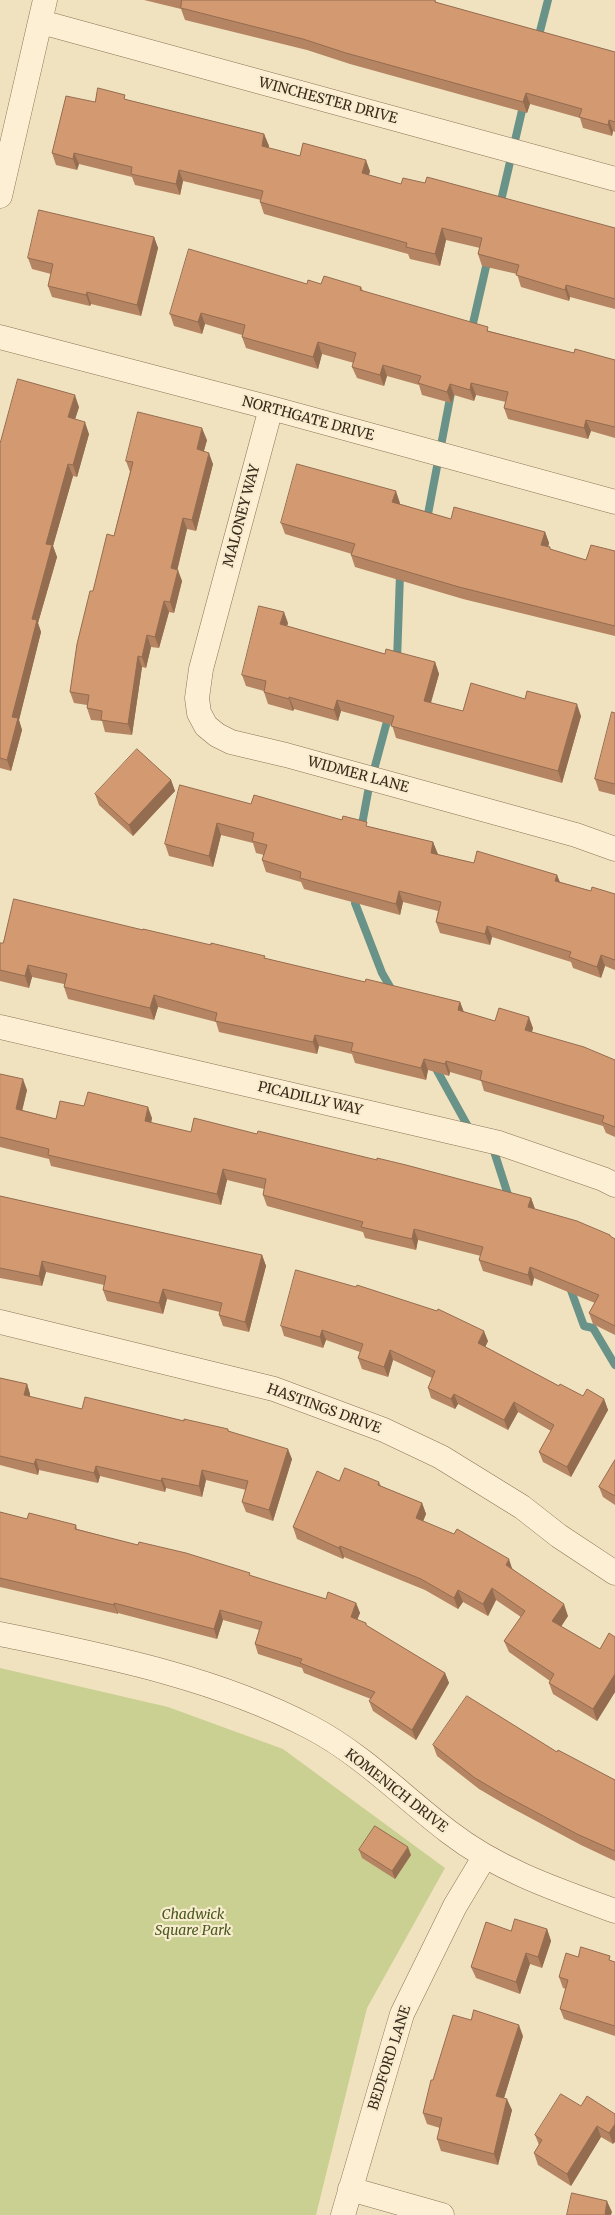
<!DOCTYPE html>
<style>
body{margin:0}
canvas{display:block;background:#f1e2bf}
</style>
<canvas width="615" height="2215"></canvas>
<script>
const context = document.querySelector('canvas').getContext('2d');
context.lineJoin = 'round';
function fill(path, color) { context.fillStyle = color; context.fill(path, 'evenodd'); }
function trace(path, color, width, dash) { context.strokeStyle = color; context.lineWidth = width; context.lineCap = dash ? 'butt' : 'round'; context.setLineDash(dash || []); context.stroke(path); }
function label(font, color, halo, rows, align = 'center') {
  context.font = font + ' Merriweather,serif'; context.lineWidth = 4.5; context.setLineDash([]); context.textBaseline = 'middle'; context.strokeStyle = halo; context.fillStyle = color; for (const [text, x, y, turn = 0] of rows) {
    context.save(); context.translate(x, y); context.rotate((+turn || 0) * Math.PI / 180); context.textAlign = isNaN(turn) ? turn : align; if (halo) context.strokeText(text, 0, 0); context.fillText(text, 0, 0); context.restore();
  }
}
const green = new Path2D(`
 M0 1668 168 1707 283 1749 445 1868 367 2008 316 2215H0Z`);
const stream = new Path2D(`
 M538 39 548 0
 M500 205 524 102
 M471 332 488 258
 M431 521 428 514 451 393
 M397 661 400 574 404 576
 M361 830 368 792 389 714
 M357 894 355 903 382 973 393 992
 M434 1065 471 1132
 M492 1145 509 1198 511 1199
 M569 1285 584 1326 593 1328 615 1365`);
const minor = new Path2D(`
 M41 22 615 179
 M0 196 45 0
 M0 337 271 408 615 502
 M271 408 201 669 197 698 199 713 206 726 217 735 231 742 286 755 576 835 615 849
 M0 1027 499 1143 603 1179 615 1185
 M0 1322 274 1389 384 1430 441 1457 522 1507 559 1536 615 1573
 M0 1634C105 1656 214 1677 310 1727 362 1754 403 1797 449 1832 498 1870 557 1890 615 1911
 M350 2189 442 2215
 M343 2215 402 2014 455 1906 485 1856`);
const wall = new Path2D(`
 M144 0H435L437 3 615 52V132L613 131 612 136 583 128 580 118 530 104 527 113 350 64 307 50 185 20 181 9Z
 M127 100 264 134 269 146 268 148 300 156 370 171 369 175 401 184 615 228V309L570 297 569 301 521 287 517 274 482 266 478 254 480 248 446 240 440 266 410 259 408 254 264 214 260 202 261 200 183 181 180 195 135 185 132 177 79 164 77 170 56 165 52 153 95 102Z
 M154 237 158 248 141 316 91 304 90 306 52 297 48 286 51 274 32 269 28 258Z
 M307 284 361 287 363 291 489 331 574 353 615 360V438L591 431 588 439 508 419 504 408 506 402 476 395 474 401 454 395 451 403 422 395 419 385 387 376 384 386 357 378 352 367 354 363 322 354 318 369 246 348 242 337V335L205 324 202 334 174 326 170 314Z
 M79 407 75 419 89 434 77 477 73 476 53 546 57 557 38 623 41 632 19 720 22 730 11 771 0 768V444Z
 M207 440 204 451 213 464 196 531 187 529 177 570 182 581 174 613 169 612 159 648 151 647 146 668 142 667 132 735 105 732 102 721 91 720 87 708V705L74 703 70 692 93 591 114 536 130 472 126 461Z
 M400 503V504L451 519 545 532 549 543 548 547 551 550 586 560 615 551V636L463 599 355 567 351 555 352 554 285 534 281 523Z
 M288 623 287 626 385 654 435 662 439 674 431 703 463 711 581 716 562 783 396 738 392 725 341 711 338 721 294 709 293 711 268 704 264 692V691L246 686 242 675Z
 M615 713V795L599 791 595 779Z
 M171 780 175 791 133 836 99 805 95 794Z
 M251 804 342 820 433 842 437 854 474 863 557 875 560 882 591 891 615 894V970L605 966 601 978 573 968 571 962 492 937 490 945 440 933 436 922 438 911 403 902 400 915 304 889 301 882 266 872 262 860 264 855 256 853 253 843 221 835 213 867 169 856 165 844Z
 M143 930 365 982 460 1002 464 1012 495 1021 533 1028 532 1032 615 1060V1137L606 1133 603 1126 484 1091 481 1081 450 1072 449 1076 428 1070 426 1080 355 1063 352 1054 319 1046 317 1054 219 1032 216 1022 158 1007 154 1020 68 999 64 987V984L32 977 29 988 0 981V943H3Z
 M0 1074 27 1090 22 1110 56 1119 84 1106 152 1118 151 1123 191 1132 257 1134 531 1198 535 1209 615 1239V1335L593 1324 589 1313 595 1303 534 1278 532 1286 483 1271 479 1260 481 1256 418 1240 416 1250 365 1238 363 1232 267 1206 263 1195 264 1189 227 1180 221 1205 51 1166 49 1159 0 1147Z
 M0 1196 262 1255 266 1266 249 1332 223 1326 219 1315 220 1312 167 1299 163 1314 107 1301 103 1290 104 1285 46 1272 42 1286 0 1278Z
 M281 1326 488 1341 485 1347 559 1386 583 1396 604 1399 608 1410 571 1477 543 1462 539 1452 551 1431 518 1412 508 1430 458 1404 455 1409 431 1398 428 1388 432 1378 393 1360 388 1377 362 1369 358 1358 360 1352 326 1340 323 1348 284 1336Z
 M0 1378 27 1384 30 1394V1397L82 1409 184 1421 229 1431 292 1459 273 1521 246 1512 242 1502 246 1490 206 1480 202 1497 166 1488 165 1492 100 1476 98 1483 39 1470 38 1475 0 1465Z
 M615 1460V1505L603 1497 599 1487Z
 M339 1481 379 1482 381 1486 422 1503 426 1514 423 1521 513 1569 568 1616 561 1626 600 1649 615 1637V1692L597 1721 553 1694 549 1683 550 1681 509 1652 504 1641 521 1617 496 1600 488 1616 463 1602 458 1609 425 1590 344 1557 343 1559 297 1539 293 1527Z
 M0 1512 27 1519 76 1525 77 1529 251 1576 326 1599 356 1603 360 1613 357 1620 445 1673 449 1683 416 1740 373 1711 369 1701 371 1699 304 1673 302 1668 258 1654 255 1644 259 1630 223 1620 217 1639 118 1613V1614L0 1587Z
 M433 1745 557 1752 615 1780V1861L581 1845 508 1806 479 1789 437 1756Z
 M359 1850 411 1855 395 1879 362 1858Z
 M547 1929 551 1941 542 1968 530 1964 520 1994 476 1978 471 1967 511 1931Z
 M578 1957 615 1962V2036L564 2019 560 2009 566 1989 563 1988 559 1977Z
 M523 2036 504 2098 512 2110 498 2165 441 2151 437 2139 440 2128 427 2124 423 2113 433 2080Z
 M581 2106 615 2114 613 2144 601 2137 571 2186 538 2165 534 2153 539 2145 535 2135Z`);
const shadedWall = new Path2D(`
 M526 93 530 104 527 113 523 102Z
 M609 120 613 131 612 136 608 125Z
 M264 134 269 146 266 158 262 146Z
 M74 153 79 164 77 170 73 159Z
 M366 160 370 171 366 185 362 173Z
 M179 170 183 181 180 195 176 184Z
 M442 228 446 240 440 266 435 254Z
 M154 237 158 248 141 316 137 305Z
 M566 285 570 297 569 301 565 290Z
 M87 292 91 304 90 306 86 295Z
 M201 313 205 324 202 334 198 322Z
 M318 342 322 354 318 369 313 357Z
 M383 365 387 376 384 386 380 375Z
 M471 383 476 395 474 401 470 390Z
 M450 384 454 395 451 403 447 392Z
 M75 395 79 407 72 429 68 417Z
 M586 420 591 431 588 439 584 428Z
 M85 422 89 434 77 477 73 465Z
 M202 428 207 440 201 461 197 449Z
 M209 453 213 464 196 531 192 520Z
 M68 464 73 476 53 546 57 557 38 623 41 632 19 720 22 730 11 771 7 760 12 717 46 544Z
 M396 491 400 503 397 514 392 502Z
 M183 518 187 529 175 580 171 568Z
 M545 532 549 543 546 557 541 545Z
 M178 570 182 581 174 613 170 602Z
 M164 601 169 612 159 648 155 637Z
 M284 612 288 623 284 636 280 624Z
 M147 635 151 647 146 668 142 657Z
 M138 656 142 667 132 735 128 724Z
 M435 662 439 674 428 712 424 701Z
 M289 697 294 709 293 711 289 699Z
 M337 700 341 711 338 721 334 710Z
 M577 704 581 716 562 783 558 771Z
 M171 780 175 791 133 836 129 825Z
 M217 823 221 835 213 867 209 856Z
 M433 842 438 854 435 864 431 853Z
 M557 875 561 886 555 881Z
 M399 891 403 902 400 915 396 904Z
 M487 926 492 937 490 945 485 934Z
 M601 955 605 966 601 978 597 967Z
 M28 965 32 977 29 988 25 976Z
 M154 995 158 1007 154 1020 150 1008Z
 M460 1002 464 1013 458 1010Z
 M529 1017 533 1028 529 1041 525 1030Z
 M315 1035 319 1046 317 1054 313 1042Z
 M424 1059 428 1070 426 1080 421 1068Z
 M446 1061 450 1072 449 1076 445 1064Z
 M23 1079 27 1090 20 1120 16 1109Z
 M148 1107 152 1118 149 1132 145 1121Z
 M223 1169 227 1180 221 1205 217 1194Z
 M531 1198 535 1209 528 1207Z
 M414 1229 418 1240 416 1250 412 1239Z
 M262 1255 266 1266 249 1332 245 1322Z
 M42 1261 46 1272 42 1286 39 1276Z
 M530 1267 534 1278 532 1286 528 1275Z
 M163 1289 167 1299 163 1314 159 1303Z
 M322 1330 326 1340 323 1348 320 1337Z
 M484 1331 488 1341 482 1354 478 1343Z
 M390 1350 393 1360 388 1377 384 1367Z
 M27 1384 30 1394 27 1406 24 1395Z
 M454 1394 458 1404 455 1409 451 1399Z
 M604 1399 608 1410 571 1477 567 1467Z
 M514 1402 518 1412 508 1430 504 1420Z
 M288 1449 292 1459 273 1521 269 1510Z
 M36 1459 39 1470 38 1475 34 1464Z
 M96 1466 100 1476 98 1483 94 1473Z
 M202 1470 206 1480 202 1497 199 1486Z
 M162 1478 166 1488 165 1492 161 1481Z
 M422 1503 426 1514 420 1529 416 1518Z
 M340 1546 344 1557 343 1559 339 1548Z
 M509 1559 513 1571 506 1565Z
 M492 1588 496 1600 488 1616 483 1604Z
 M458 1590 463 1602 458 1609 454 1598Z
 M114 1603 118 1613V1614L114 1605Z
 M356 1603 360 1613 354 1627 351 1617Z
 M564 1604 568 1616 557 1633 552 1621Z
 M220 1610 223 1620 217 1639 214 1629Z
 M445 1673 449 1683 416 1740 412 1730Z
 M615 1674V1692L597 1721 593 1709Z
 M408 1847 411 1855 395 1879 392 1871Z
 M547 1929 551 1941 542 1968 538 1957Z
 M526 1953 530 1964 520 1994 516 1982Z
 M519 2025 523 2036 501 2108 496 2096Z
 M507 2099 512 2110 498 2165 494 2154Z
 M615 2124V2142L613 2144 609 2133Z
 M597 2126 601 2137 571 2186 567 2174Z
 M607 2201 612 2212 611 2215 605 2214Z`);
const building = new Path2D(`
 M182 0H435V2L615 52V122L609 120 608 125 579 117 582 109 526 93 523 102 346 53 303 39 181 8Z
 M98 88 125 95 124 99 264 134 262 146 300 156 303 143 366 160 362 173 401 184 403 178 425 183 427 177 615 228V299L566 285 565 290 516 275 519 265 478 254 482 238 442 228 435 254 406 247 407 243 260 202 263 191 179 170 176 184 131 174 132 167 74 153 73 159 52 153 66 96 95 102Z
 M39 210 154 237 137 305 87 292 86 295 48 286 53 264 28 258Z
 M189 249 307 284 308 280 321 284 324 276 361 287 360 290 488 327 487 331 574 353 575 349 615 360V427L586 420 584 428 504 408 508 392 471 383 470 390 450 384 447 392 418 383 421 376 383 365 380 375 352 367 356 353 318 342 313 357 242 337 245 325 201 313 198 322 170 314Z
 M18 379 75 395 68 417 85 422 73 465 68 464 46 544 52 545 32 619 37 620 12 717 18 718 7 760 0 758V444Z
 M138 412 202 428 197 449 209 453 192 520 183 518 171 568 178 570 170 602 164 601 155 637 147 635 142 657 138 656 128 724 101 720 102 711 87 708 89 695 70 692 77 644 90 591H93L107 534 114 536 133 462 126 461Z
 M297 464 396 491 392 502 451 519 454 507 545 532 541 545 550 547V549L586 560 591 545 615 551V626L459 587 351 555 355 544 281 523Z
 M259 606 284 612 280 624 385 654 386 649 435 662 424 701 463 711 471 683 525 699 527 691 577 704 558 771 391 726 394 716 337 700 334 710 289 697V699L264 692 266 681 242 675Z
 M612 712 615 713V784L595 779Z
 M137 749 171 780 129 825 95 794Z
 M180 785 251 804 254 795 342 820 343 816 367 822 366 826 433 842 431 853 474 863 477 851 557 875 555 881 591 891 592 887 615 894V960L601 955 597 967 569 957 571 952 487 926 485 934 436 922 441 902 399 891 396 904 300 878 301 872 262 860 267 845 252 841 254 833 217 823 209 856 165 844Z
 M14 899 143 930V929L211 945V943L265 956 264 958 365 982 366 979 460 1002 458 1010 495 1021 499 1008 529 1017 525 1030 584 1047 615 1060V1127L602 1122 604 1116 480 1080 482 1071 446 1061 445 1064 424 1059 421 1068 351 1051 353 1043 315 1035 313 1042 215 1021 217 1013 154 995 150 1008 64 987 67 974 28 965 25 976 0 970V943H3Z
 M0 1074 23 1079 16 1109 56 1119 60 1101 84 1106 88 1092 148 1107 145 1121 191 1132 194 1118 257 1134 258 1131 377 1160V1158L406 1165 531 1198 528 1207 577 1221 610 1235V1236L615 1239V1326L589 1313 599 1295 530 1267 528 1275 479 1260 483 1247 414 1229 412 1239 361 1227 363 1222 263 1195 266 1179 223 1169 217 1194 48 1155 49 1149 0 1137Z
 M0 1196 262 1255 245 1322 219 1315 222 1303 163 1289 159 1303 103 1290 106 1276 42 1261 39 1276 0 1268Z
 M296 1270 356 1287 357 1285 437 1311 438 1309 484 1331 478 1343 559 1386 560 1384 583 1396 587 1389 604 1399 567 1467 539 1452 554 1425 514 1402 504 1420 454 1394 451 1399 428 1388 435 1371 390 1350 384 1367 358 1358 363 1344 322 1330 320 1337 281 1326Z
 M0 1378 27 1384 24 1395 82 1409 85 1397 184 1421V1419L228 1429V1431L288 1449 269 1510 242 1502 248 1481 202 1470 199 1486 162 1478 161 1481 96 1466 94 1473 36 1459 34 1464 0 1456Z
 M615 1460V1496L599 1487Z
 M345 1468 379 1482 378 1485 422 1503 416 1518 454 1534 457 1529 509 1559 506 1565 564 1604 552 1621 600 1649 609 1633 615 1637V1674L593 1709 549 1683 554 1674 504 1641 525 1611 492 1588 483 1604 458 1590 454 1598 421 1579 340 1546 339 1548 293 1527 317 1471 339 1481Z
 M0 1512 27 1519 29 1513 76 1525 75 1529 138 1545 139 1542 186 1553 250 1573 249 1575 326 1599 328 1592 356 1603 351 1617 366 1623V1625L445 1673 412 1730 369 1701 375 1692 300 1663 302 1659 255 1644 262 1622 220 1610 214 1629 114 1603V1605L0 1578Z
 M467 1696 557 1752 558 1750 615 1780V1851L577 1834 504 1795 475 1778 433 1745Z
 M375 1826 408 1847 392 1871 359 1850Z
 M515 1919 547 1929 538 1957 526 1953 516 1982 471 1967 486 1922 511 1931Z
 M581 1947 610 1956 609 1960 615 1962V2026L560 2009 568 1980 559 1977 566 1953 578 1957Z
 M474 2010 519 2025 496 2096 507 2099 494 2154 437 2139 442 2118 423 2113 431 2080H433L453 2015 471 2020Z
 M561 2094 581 2106 587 2096 615 2114V2124L609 2133 597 2126 567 2174 534 2153 542 2140 535 2135Z
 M572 2193 607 2201 605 2214 610 2215H567Z`);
const streetNames = [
 ["WINCHESTER DRIVE",328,101,15],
 ["NORTHGATE DRIVE",308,419,15],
 ["MALONEY WAY",242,516,-75],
 ["WIDMER LANE",358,775,15],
 ["PICADILLY WAY",310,1099,13],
 ["HASTINGS DRIVE",324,1409,20],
 ["KOMENICH DRIVE",396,1791,38],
 ["BEDFORD LANE",390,2058,-72]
];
const parkNames = [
 ["Chadwick",193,1915],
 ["Square Park",193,1931]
];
fill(green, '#c9d092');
trace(stream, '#699288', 8);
trace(minor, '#8c7356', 25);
trace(minor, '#fcefd3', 24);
fill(wall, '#b58462');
fill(shadedWall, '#946c50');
fill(building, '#d39a72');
trace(building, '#946c50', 1);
label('14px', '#3a2a1c', '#f8eccf', streetNames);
label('italic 14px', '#4a5820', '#f8eccf', parkNames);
</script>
